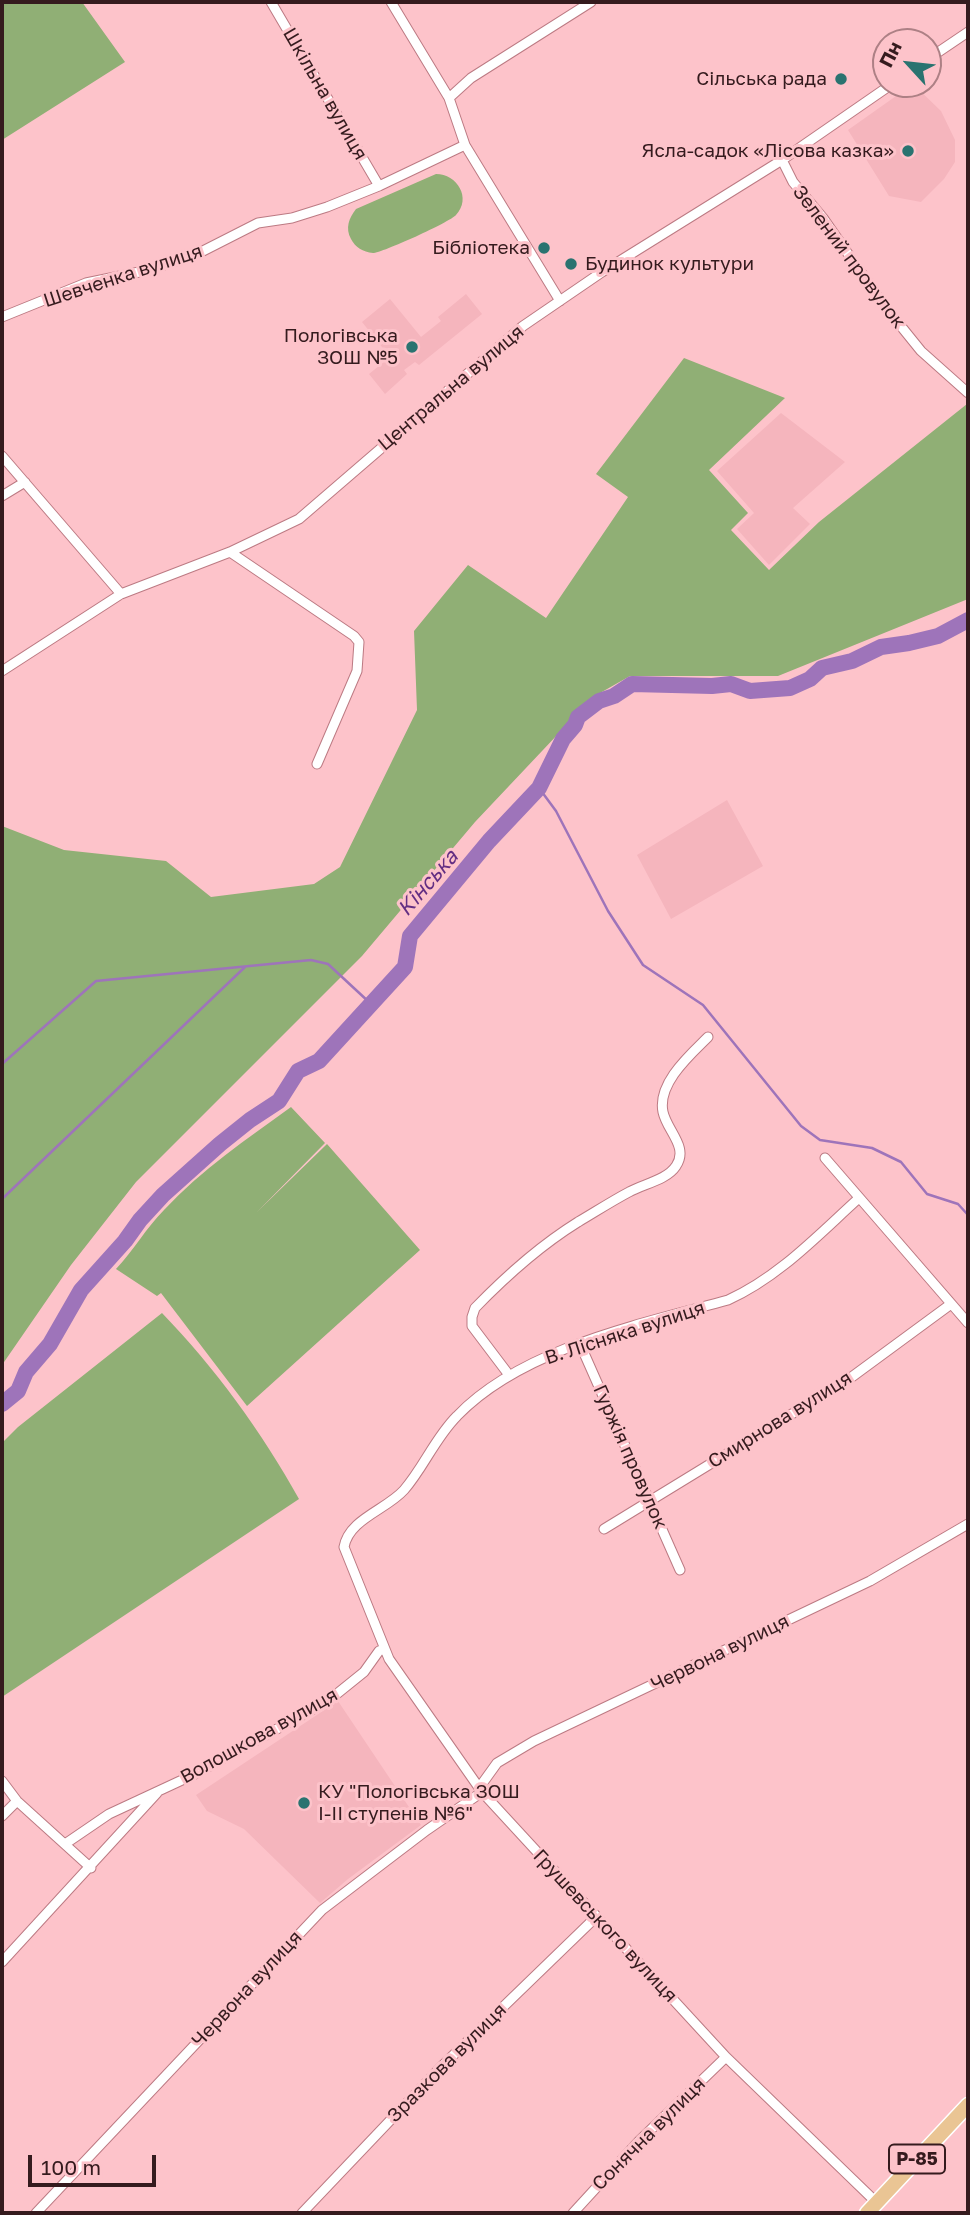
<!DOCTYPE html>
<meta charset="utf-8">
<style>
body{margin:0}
#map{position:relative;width:970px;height:2215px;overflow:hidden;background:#fdc3ca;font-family:"Golos Text",sans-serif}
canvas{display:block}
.frame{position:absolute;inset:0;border:4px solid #351b1e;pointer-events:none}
.north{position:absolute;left:872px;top:28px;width:70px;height:70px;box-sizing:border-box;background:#fdc3ca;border:2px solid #ad8085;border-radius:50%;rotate:297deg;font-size:19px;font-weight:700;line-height:28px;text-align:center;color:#351b1e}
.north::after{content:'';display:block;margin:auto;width:24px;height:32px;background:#2a7370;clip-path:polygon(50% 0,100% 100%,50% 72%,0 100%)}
.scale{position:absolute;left:28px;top:2155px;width:128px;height:32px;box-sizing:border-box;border:4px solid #351b1e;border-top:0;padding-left:9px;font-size:21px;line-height:24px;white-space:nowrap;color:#351b1e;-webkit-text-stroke:5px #fdc3ca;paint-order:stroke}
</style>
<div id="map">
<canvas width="970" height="2215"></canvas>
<div class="frame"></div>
<div class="north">Пн</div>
<div class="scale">100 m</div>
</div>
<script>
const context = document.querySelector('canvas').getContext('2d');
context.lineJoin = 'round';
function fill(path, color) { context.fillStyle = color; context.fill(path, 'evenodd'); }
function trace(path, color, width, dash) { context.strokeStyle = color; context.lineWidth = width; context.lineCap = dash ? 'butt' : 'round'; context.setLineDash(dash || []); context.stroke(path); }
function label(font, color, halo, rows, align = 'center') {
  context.font = font + ' "Golos Text",sans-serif'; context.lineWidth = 6; context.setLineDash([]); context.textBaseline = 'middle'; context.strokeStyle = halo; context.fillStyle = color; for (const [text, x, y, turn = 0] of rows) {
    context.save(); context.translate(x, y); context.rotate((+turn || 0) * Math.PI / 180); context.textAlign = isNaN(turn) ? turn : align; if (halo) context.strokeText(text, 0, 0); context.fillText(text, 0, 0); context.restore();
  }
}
const built = new Path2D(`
 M913 84 941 111 955 140V162L944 179 921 202 889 196 848 130Z
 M466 294 482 314 419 365 415 362 404 370 407 374 385 394 369 374 390 357 362 322 390 299 421 337 441 321 438 317Z
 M781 413 845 462 793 508 810 524 769 565 737 529 754 513 717 471Z
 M727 800 763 866 671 919 637 855Z
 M338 1701 421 1825 348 1879 320 1903 244 1829 207 1811 196 1795Z`);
const green = new Path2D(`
 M2 2H82L125 62 2 140Z
 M436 174C457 174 472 198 456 215 450 222 382 253 373 253 363 252 355 247 351 239 345 228 349 218 356 209Z
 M684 358 785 398 709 470 748 513 731 530 769 570 819 522 967 404 968 599 778 676H630L593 697 475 822 362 956 136 1182 71 1265 2 1365V826L64 850 166 861 211 897 314 884 340 867 417 710 414 631 468 565 546 618 628 497 596 474Z
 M291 1107 325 1143 257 1212 327 1144 420 1250 247 1406 161 1293 157 1296 116 1269C134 1250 146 1228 164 1210 201 1170 247 1139 291 1107Z
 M162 1313C215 1368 262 1432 299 1499L2 1697V1443L18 1427Z`);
const stream = new Path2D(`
 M539 788 556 811 608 911 643 965 703 1005 801 1126 820 1140 872 1148 901 1162 927 1194 958 1204 968 1215
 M2 1064 96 981 311 960 328 964 370 1003
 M2 1199 245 967`);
const river = new Path2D(`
 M2 1404 18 1391 26 1372 50 1344 81 1290 125 1241 140 1220 163 1195 220 1144 250 1120 279 1101 298 1071 319 1061 405 967 410 936 489 841 539 788 563 739 575 725 578 717 599 701 614 696 632 684 712 686 731 684 750 691 790 688 810 679 822 668 852 661 881 647 909 643 938 636 968 620`);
const minor = new Path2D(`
 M271 2 379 186
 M391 2 449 98
 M928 59 968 32
 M465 145 560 301
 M782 160 793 182 823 218 883 304 921 351 968 393
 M2 317 86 283 149 270 199 253 258 223 292 218 327 207 379 186 465 145 449 98 471 78 591 2
 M2 456 121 594
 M2 496 25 482
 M230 552 354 636 359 642 357 671 317 764
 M2 671 121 594 230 552 299 519 523 326 602 272 782 160 892 84
 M825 1158 968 1323
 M859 1198C818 1235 779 1277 728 1300 640 1324 521 1349 457 1416 435 1438 424 1467 404 1490 386 1510 349 1519 344 1547L389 1659 482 1792 726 2057 877 2203
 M580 1344 680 1570
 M509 1375 472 1326V1317L475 1308C506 1276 541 1245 578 1222 595 1212 612 1201 629 1192 643 1184 667 1180 676 1166 689 1147 667 1131 663 1112 657 1083 691 1054 708 1037
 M604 1529 849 1379 951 1304
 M2 1781 17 1801 91 1868
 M479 1788 497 1763 534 1741 870 1581 968 1524
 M2 1816 17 1801
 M65 1844 109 1814 195 1774 328 1701 364 1672 379 1651 384 1649
 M2 1962 157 1793
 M36 2213 322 1910 427 1830 482 1792
 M302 2213 440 2068 596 1917
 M573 2213 639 2141 726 2057`);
const primary = new Path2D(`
 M867 2213 968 2105`);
const markers = [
 [841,79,7,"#2a7370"],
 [908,151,7,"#2a7370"],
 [544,248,7,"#2a7370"],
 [571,264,7,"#2a7370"],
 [412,347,7,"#2a7370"],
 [304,1803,7,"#2a7370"]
];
const shields = [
 [917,2159,56]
];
const shieldNames = [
 ["Р-85",917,2159]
];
const poiNames = [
 ["Сільська рада",827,79],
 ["Ясла-садок «Лісова казка»",894,151],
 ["Бібліотека",530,248],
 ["Будинок культури",585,264,"left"],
 ["Пологівська",398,336],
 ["ЗОШ №5",398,358],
 ["КУ \"Пологівська ЗОШ",318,1792,"left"],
 ["І-ІІ ступенів №6\"",318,1814,"left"]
];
const streetNames = [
 ["Шкільна вулиця",325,94,60],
 ["Зелений провулок",849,257,53],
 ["Шевченка вулиця",123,276,-18],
 ["Центральна вулиця",451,388,-40],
 ["В. Лісняка вулиця",625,1333,-18],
 ["Смирнова вулиця",780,1420,-32],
 ["Гуржія провулок",630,1457,66],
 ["Червона вулиця",720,1653,-26],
 ["Волошкова вулиця",259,1736,-29],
 ["Грушевського вулиця",605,1926,47],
 ["Червона вулиця",247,1989,-47],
 ["Зразкова вулиця",447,2063,-45],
 ["Сонячна вулиця",649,2134,-45]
];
const waterNames = [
 ["Кінська",428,883,-49]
];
fill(built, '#f5b5bd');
fill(green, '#90af75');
trace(stream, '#9e74ba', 2.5);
trace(river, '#9e74ba', 16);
trace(minor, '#bc7a83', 11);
trace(primary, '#fff', 17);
trace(minor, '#fff', 9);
trace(primary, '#eac594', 14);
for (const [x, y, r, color] of markers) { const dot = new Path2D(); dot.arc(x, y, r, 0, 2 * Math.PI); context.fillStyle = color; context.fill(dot); trace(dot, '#fdc3ca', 2.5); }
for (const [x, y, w] of shields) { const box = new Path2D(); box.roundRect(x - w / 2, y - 14.5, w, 29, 5); context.fillStyle = '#fdc3ca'; context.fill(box); trace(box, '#351b1e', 2); }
label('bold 18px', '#351b1e', null, shieldNames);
label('19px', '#351b1e', '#fdc3ca', poiNames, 'right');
label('19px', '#351b1e', '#fdc3ca', streetNames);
label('italic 21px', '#642f83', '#fdc3ca', waterNames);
</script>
